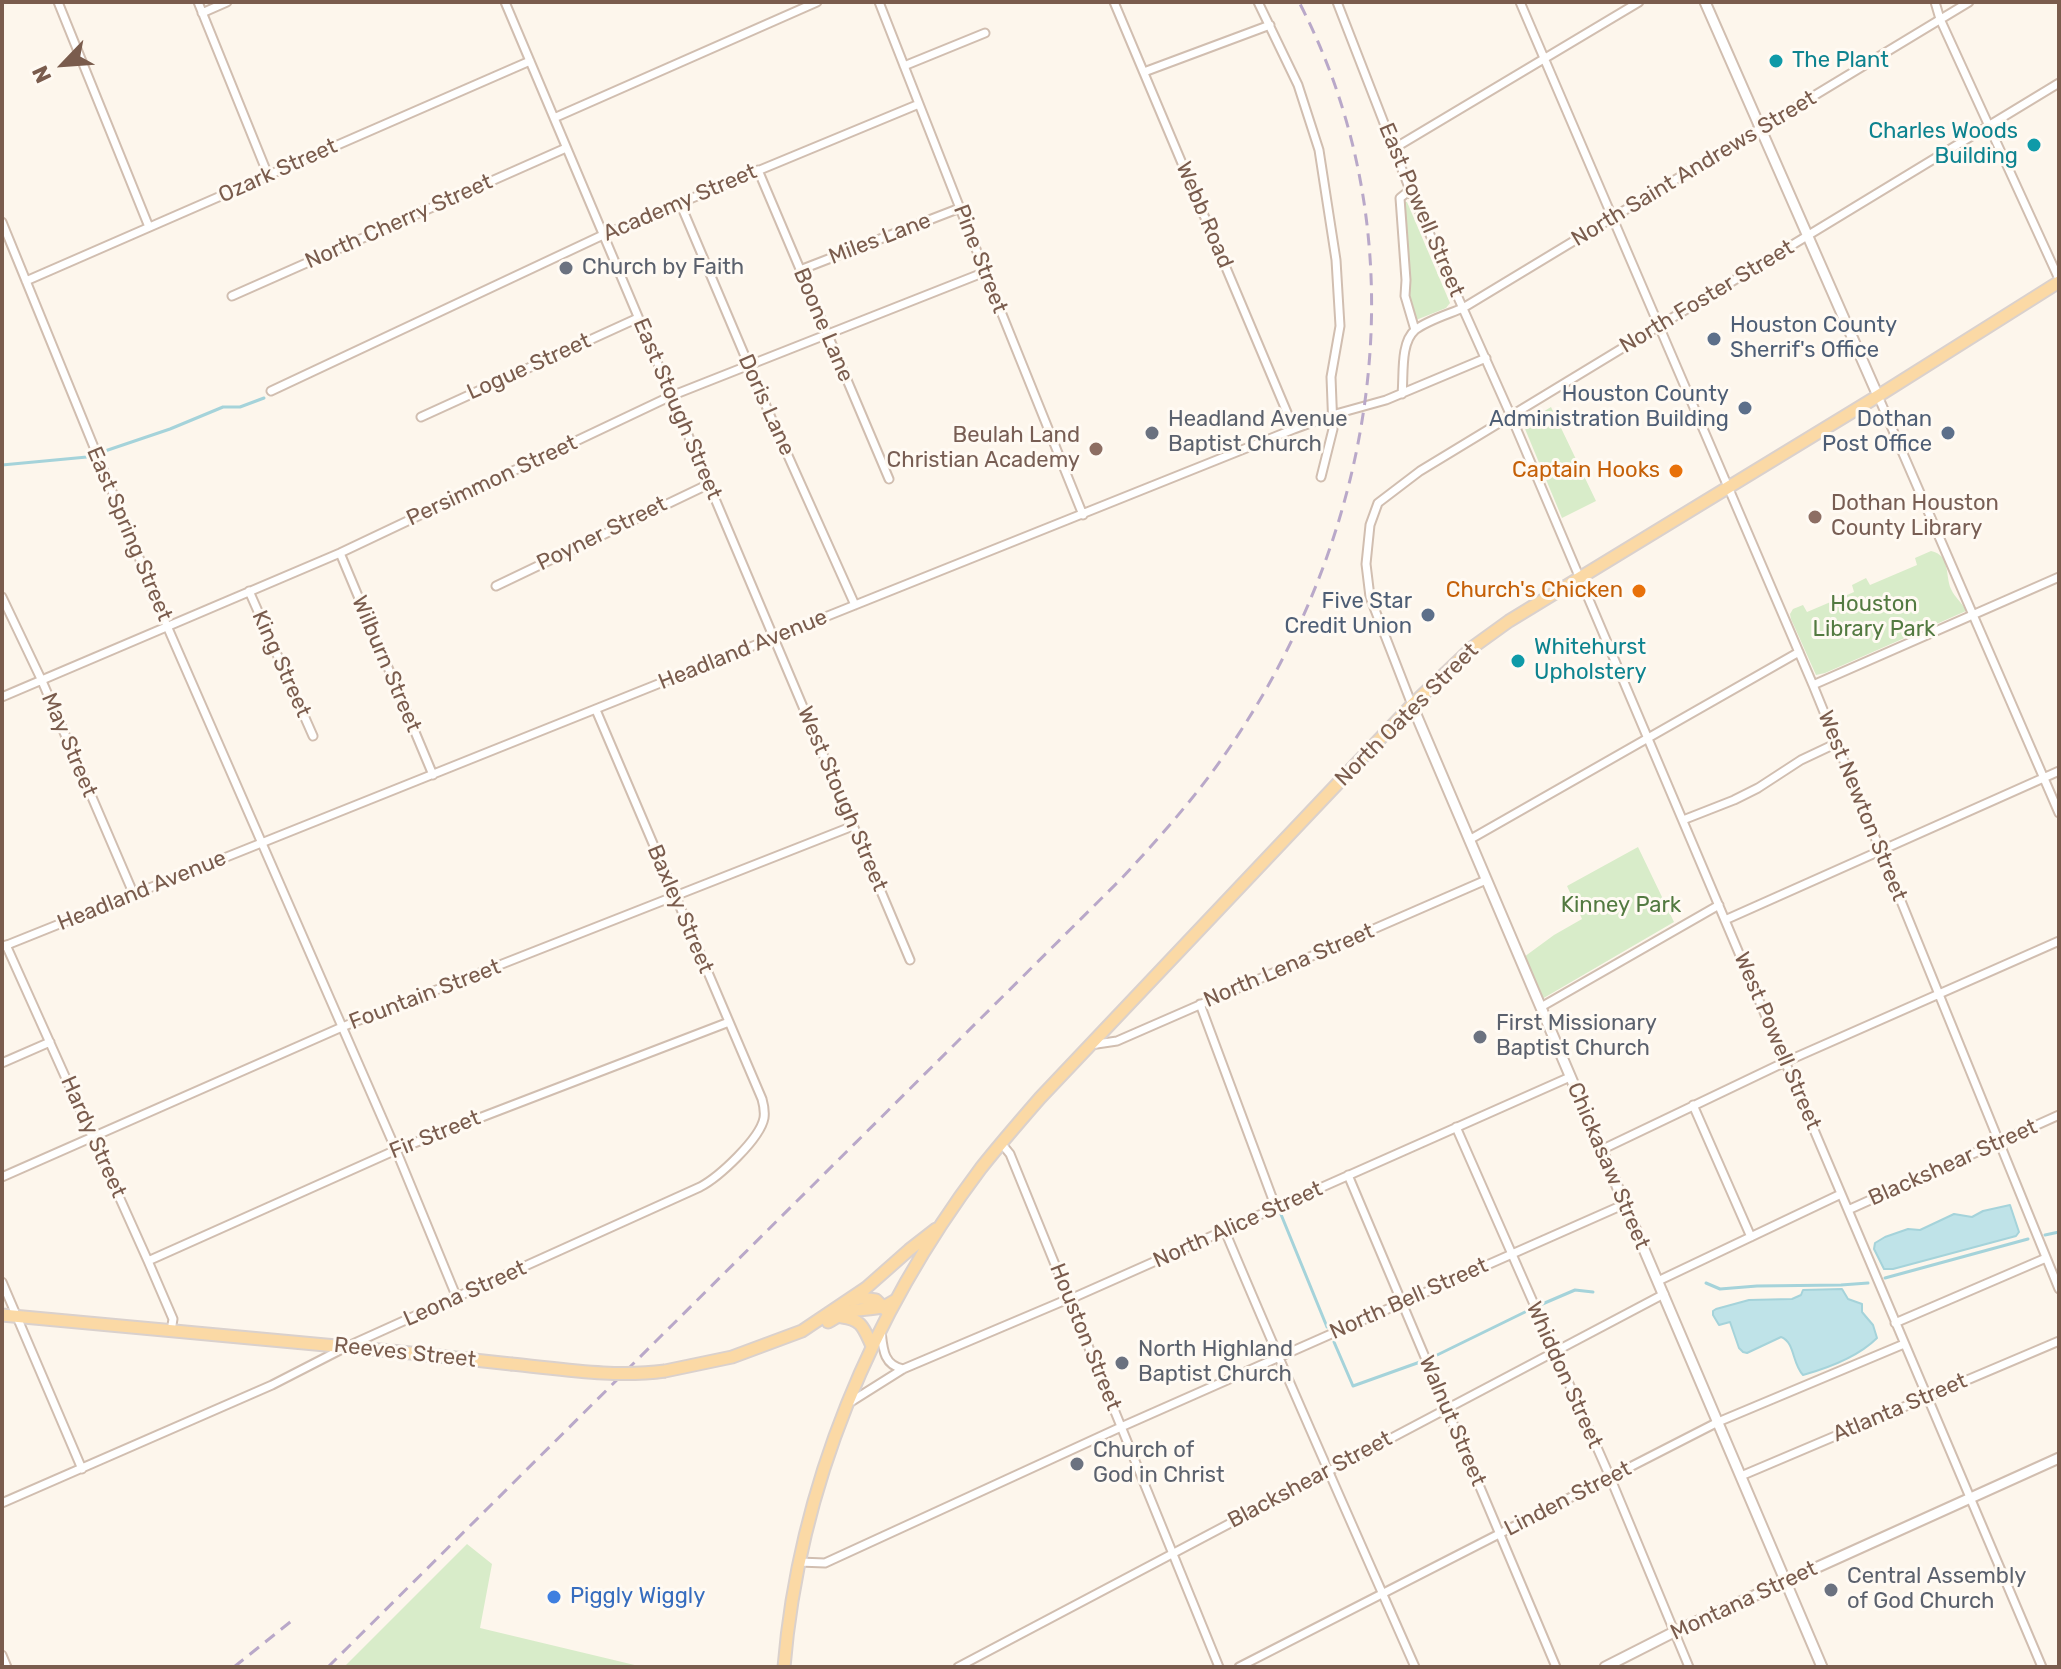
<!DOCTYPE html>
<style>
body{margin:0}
#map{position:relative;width:2061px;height:1669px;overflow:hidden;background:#fdf6ec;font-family:Rubik,sans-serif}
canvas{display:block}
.frame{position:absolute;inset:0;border:4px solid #7a5c4d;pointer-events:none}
.north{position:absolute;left:24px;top:24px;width:80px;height:80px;-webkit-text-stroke:6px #fffaf3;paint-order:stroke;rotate:245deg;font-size:22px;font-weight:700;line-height:32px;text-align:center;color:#7a5c4d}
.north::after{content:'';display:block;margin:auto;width:28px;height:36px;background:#7a5c4d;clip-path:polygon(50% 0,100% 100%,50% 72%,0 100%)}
</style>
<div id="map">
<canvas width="2061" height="1669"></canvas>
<div class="frame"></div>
<div class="north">N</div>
</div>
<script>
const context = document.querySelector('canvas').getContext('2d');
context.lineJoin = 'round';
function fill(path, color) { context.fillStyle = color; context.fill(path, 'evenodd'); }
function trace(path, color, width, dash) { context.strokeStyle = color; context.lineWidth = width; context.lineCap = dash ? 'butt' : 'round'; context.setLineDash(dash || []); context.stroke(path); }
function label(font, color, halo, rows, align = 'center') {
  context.font = font + ' Rubik,sans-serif'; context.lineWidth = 6; context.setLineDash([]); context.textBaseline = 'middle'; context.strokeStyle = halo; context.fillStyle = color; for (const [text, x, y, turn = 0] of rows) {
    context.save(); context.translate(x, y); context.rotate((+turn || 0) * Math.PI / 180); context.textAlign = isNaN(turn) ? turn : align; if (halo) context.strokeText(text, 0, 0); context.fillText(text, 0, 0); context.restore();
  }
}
const green = new Path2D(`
 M1405 202H1407L1450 303 1446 308 1416 320 1409 294Z
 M1551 407 1596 501 1562 518 1523 424Z
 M1931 551C1951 555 1945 576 1951 589 1955 598 1962 602 1966 611L1825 673 1816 675 1791 619 1790 614 1793 609 1803 605 1807 612 1854 592 1852 585 1866 578 1870 585 1917 565 1915 558Z
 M1638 847 1674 922 1542 999 1524 957 1554 935 1582 919 1567 886Z
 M467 1544 492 1564 480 1628 643 1667H344Z`);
const water = new Path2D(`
 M2010 1205 2019 1232 2016 1236 1893 1269H1884L1874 1249 1875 1243 1885 1237 1908 1229 1920 1230 1954 1214 1972 1217 1983 1211Z
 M1842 1289 1848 1299 1862 1304V1312L1873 1325 1877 1338C1858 1357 1828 1368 1803 1375 1792 1364 1795 1342 1781 1337L1747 1353 1743 1352 1739 1348 1730 1322 1719 1325 1713 1315V1311L1716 1309 1749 1300 1792 1299 1801 1295 1803 1290Z`);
const stream = new Path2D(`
 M105 451 170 429 223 407H240L264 398
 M2 465 87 457
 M1280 1212 1327 1327
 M2045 1235 2059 1232
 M1885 1278 2028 1239
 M1706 1283 1720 1289 1757 1286 1841 1285 1868 1283
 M1540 1305 1575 1290 1593 1292
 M1334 1342 1353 1386 1420 1362
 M1433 1357 1525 1312`);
const minor = new Path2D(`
 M58 2 149 227
 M198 2 268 175
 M505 2 910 960
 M879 2 985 272 1083 515
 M1114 2 1294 429
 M1258 2 1298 85 1319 150 1336 260 1340 326 1331 377 1333 429 1321 477
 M1337 2 1410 190 1511 416 2042 1667
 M1520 2 1813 685 2059 1289
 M1935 2 1940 19 2059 279
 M202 13 227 2
 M904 66 985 33
 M1144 72 1270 25
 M554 118 817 2
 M1393 149 1639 2
 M758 170 889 479
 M1410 190 1400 198 1406 280 1405 296 1415 330
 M680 203 772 420 855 605
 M2 222 167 626 396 1150 457 1298
 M800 270 960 208
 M26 281 530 61
 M232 296 566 148
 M271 391 603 235 919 104
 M1402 394C1404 375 1400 343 1415 330 1428 320 1449 314 1463 308L1969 2
 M1878 396 2059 813
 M421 417 638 318
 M340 553 433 775
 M496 586 709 484
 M249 591 313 736
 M2 597 42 681 134 895
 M1813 685 2059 577
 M2 697 340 553 671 396 985 272
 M1412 705 1370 597 1366 564 1370 525 1378 503 1420 471 2059 83
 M1683 820 1734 800 1758 788 1801 760 1837 743
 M1469 840 1799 652
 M1725 920 2059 771
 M6 945 148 1261 173 1319 171 1331
 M2 947 1294 429 1332 415 1386 400 1486 358
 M1200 1004 1276 1208
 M1541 1007 1719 905
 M1090 1045 1117 1041 1486 880
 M2 1063 50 1042
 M1693 1105 1751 1237
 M1456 1127 1610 1477 1689 1667
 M1001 1143 1010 1154 1219 1667
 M1601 1150 1785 1062 2059 941
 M1348 1175 1556 1667
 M2 1177 342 1027 853 826
 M1848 1210 2059 1115
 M1225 1231C1286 1377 1351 1522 1415 1667
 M148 1261 396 1150 729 1022
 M1658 1281 1841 1194
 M2 1282 82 1469
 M1895 1323 2046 1258
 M881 1331C883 1348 883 1365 903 1369
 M849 1403 903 1369 1061 1302 1077 1296 1570 1077
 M1741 1476 2059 1341
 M2 1503 272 1385 346 1347 700 1187C719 1177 760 1139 764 1118 765 1111 764 1106 762 1099L596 710
 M799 1562 825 1563 1121 1427 1625 1204
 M2 1655 7 1667
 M958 1667 1664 1294
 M1239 1667 1718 1422 1904 1344`);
const tertiary = new Path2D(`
 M1705 2 1878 396
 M1412 705 1822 1667
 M1605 1667 1674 1632 2059 1458`);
const primary = new Path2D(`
 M852 1300 861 1298 876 1300 886 1310
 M2 1315 401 1352 511 1364
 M842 1317C862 1319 864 1329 872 1346
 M828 1322C834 1319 840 1314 847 1312 864 1307 879 1312 894 1301
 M665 1371 732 1357 802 1331 866 1288 909 1250 936 1229
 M784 1667C799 1486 872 1313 981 1168 1000 1144 1020 1121 1040 1098L1412 705 1473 647 1509 621 1878 396 2059 282`);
const rail = new Path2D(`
 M234 1667 294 1619
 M328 1667 1121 879C1161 836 1200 792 1232 744 1380 525 1423 241 1299 2`);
const primaryBridge = new Path2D(`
 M511 1364C562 1369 614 1378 665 1371`);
const markers = [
 [1776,61,8,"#0f9aa8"],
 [2034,145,8,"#0f9aa8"],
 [566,268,8,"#6b7280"],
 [1714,339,8,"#5c6f8a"],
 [1745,408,8,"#5c6f8a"],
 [1152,433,8,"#6b7280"],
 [1948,433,8,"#5c6f8a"],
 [1096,449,8,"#8d6e63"],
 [1676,471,8,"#e8710a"],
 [1815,517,8,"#8d6e63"],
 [1639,591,8,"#e8710a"],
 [1428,615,8,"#5c6f8a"],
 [1518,661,8,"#0f9aa8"],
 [1480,1037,8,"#6b7280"],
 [1122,1363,8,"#6b7280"],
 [1077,1464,8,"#6b7280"],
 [1831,1590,8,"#6b7280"],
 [554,1597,8,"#3f7fe0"]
];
const cultureNames = [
 ["The Plant",1792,61],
 ["Charles Woods",2018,132,"right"],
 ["Building",2018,157,"right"],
 ["Whitehurst",1534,648],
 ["Upholstery",1534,673]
];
const streetNames = [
 ["North Saint Andrews Street",1694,169,-31],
 ["Ozark Street",278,171,-24],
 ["Academy Street",680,203,-23],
 ["East Powell Street",1421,210,67],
 ["Webb Road",1204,215,67],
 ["North Cherry Street",399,222,-24],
 ["Miles Lane",880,239,-21],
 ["Pine Street",980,259,69],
 ["North Foster Street",1707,297,-31],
 ["Boone Lane",823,325,67],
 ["Logue Street",529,367,-24],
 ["Doris Lane",766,405,66],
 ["East Stough Street",677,409,67],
 ["Persimmon Street",492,481,-25],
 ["East Spring Street",129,534,67],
 ["Poyner Street",602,534,-26],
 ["Headland Avenue",743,650,-22],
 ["King Street",281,664,66],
 ["Wilburn Street",386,664,67],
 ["North Oates Street",1407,715,-45],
 ["May Street",69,745,67],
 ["West Stough Street",842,799,67],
 ["West Newton Street",1862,806,68],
 ["Headland Avenue",142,891,-22],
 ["Baxley Street",680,909,67],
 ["North Lena Street",1289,966,-23],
 ["Fountain Street",425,995,-21],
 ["West Powell Street",1777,1041,67],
 ["Fir Street",435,1135,-22],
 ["Hardy Street",93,1137,66],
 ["Blackshear Street",1953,1163,-24],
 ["Chickasaw Street",1608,1166,67],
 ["North Alice Street",1238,1225,-24],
 ["Leona Street",465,1294,-24],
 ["North Bell Street",1409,1299,-24],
 ["Houston Street",1085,1337,68],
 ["Reeves Street",405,1353,6],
 ["Whiddon Street",1564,1375,66],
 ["Atlanta Street",1900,1408,-23],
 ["Walnut Street",1452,1421,67],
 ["Blackshear Street",1310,1480,-28],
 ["Linden Street",1568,1499,-27],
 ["Montana Street",1744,1601,-25]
];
const worshipNames = [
 ["Church by Faith",582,268],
 ["Headland Avenue",1168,420],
 ["Baptist Church",1168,445],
 ["First Missionary",1496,1024],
 ["Baptist Church",1496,1049],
 ["North Highland",1138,1350],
 ["Baptist Church",1138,1375],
 ["Church of",1093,1451],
 ["God in Christ",1093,1476],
 ["Central Assembly",1847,1577],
 ["of God Church",1847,1602]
];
const serviceNames = [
 ["Houston County",1730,326,"left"],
 ["Sherrif's Office",1730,351,"left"],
 ["Houston County",1729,395],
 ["Administration Building",1729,420],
 ["Dothan",1932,420],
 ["Post Office",1932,445],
 ["Five Star",1412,602],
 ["Credit Union",1412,627]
];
const educationNames = [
 ["Beulah Land",1080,436],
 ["Christian Academy",1080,461],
 ["Dothan Houston",1831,504,"left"],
 ["County Library",1831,529,"left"]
];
const foodNames = [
 ["Captain Hooks",1660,471],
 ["Church's Chicken",1623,591]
];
const parkNames = [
 ["Houston",1874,605],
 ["Library Park",1874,630],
 ["Kinney Park",1621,906]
];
const shopNames = [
 ["Piggly Wiggly",570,1597]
];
fill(green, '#d8ecc9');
fill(water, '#bfe3e8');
trace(water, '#a5d3da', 2);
trace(stream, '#a5d3da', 3);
trace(minor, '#d1beb0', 11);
trace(tertiary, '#d1beb0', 13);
trace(primary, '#dad1cd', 15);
trace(minor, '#fff', 7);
trace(tertiary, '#fff', 9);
trace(primary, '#fbd9a5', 11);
trace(rail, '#b9a8c9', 3, [12, 8]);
trace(primaryBridge, '#dad1cd', 15, []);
trace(primaryBridge, '#fbd9a5', 11);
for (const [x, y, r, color] of markers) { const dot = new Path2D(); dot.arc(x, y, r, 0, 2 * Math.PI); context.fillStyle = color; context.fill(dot); trace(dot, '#fffaf3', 3); }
label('22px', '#0d838f', '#fffaf3', cultureNames, 'left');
label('22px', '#7a5c4d', '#fffaf3', streetNames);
label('22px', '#5b616d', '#fffaf3', worshipNames, 'left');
label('22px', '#4e5e75', '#fffaf3', serviceNames, 'right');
label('22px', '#785e54', '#fffaf3', educationNames, 'right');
label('22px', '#c56008', '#fffaf3', foodNames, 'right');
label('22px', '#537a41', '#fffaf3', parkNames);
label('22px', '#366cbe', '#fffaf3', shopNames, 'left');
</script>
